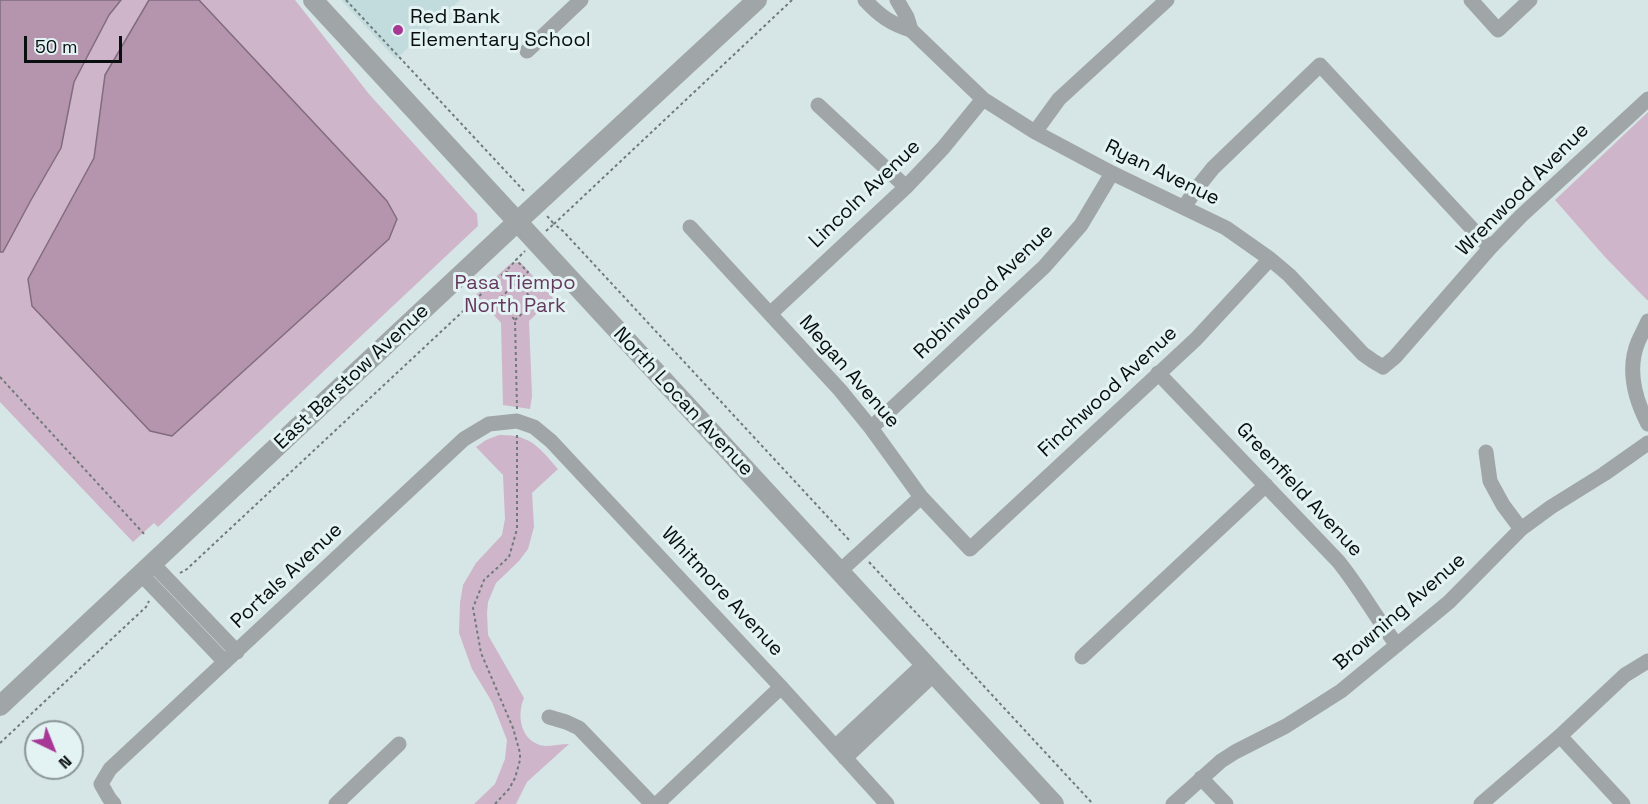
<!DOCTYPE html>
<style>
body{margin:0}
#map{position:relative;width:1648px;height:804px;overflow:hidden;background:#d6e5e6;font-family:"Space Grotesk",sans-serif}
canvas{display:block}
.north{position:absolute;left:24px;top:720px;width:60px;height:60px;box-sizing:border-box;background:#e3f2f3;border:2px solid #8c9797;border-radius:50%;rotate:137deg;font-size:16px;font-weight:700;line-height:24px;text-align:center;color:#090e0e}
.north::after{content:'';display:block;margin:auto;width:21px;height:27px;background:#a73895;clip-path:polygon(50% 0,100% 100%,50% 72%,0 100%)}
.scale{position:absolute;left:24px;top:36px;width:98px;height:27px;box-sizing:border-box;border:3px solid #090e0e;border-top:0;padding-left:8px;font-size:18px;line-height:21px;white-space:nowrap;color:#090e0e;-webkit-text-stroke:4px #e3f2f3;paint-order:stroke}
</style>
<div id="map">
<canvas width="1648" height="804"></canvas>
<div class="north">N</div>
<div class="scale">50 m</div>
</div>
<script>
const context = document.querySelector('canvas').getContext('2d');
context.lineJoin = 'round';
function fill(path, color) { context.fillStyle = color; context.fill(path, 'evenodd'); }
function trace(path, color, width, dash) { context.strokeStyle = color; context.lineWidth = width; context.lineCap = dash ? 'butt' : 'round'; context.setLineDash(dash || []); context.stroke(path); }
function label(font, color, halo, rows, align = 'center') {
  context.font = font + ' "Space Grotesk",sans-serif'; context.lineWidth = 6; context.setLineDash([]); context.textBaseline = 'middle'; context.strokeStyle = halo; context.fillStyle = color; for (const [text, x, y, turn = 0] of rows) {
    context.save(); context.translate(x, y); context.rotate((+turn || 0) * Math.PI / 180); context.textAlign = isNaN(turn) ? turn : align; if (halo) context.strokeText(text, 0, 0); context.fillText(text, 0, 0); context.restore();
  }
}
const built = new Path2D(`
 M341 0H460L396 59Z`);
const green = new Path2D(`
 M0 0H295L369 94 477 214 478 226 158 527 154 523 133 542 0 402Z
 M1648 112V300H1647L1605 257 1555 200Z
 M520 262 553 298 529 321 532 396 530 409 503 405 501 323 476 295 510 264Z
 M499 435C530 434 539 447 558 469L532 493 534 527 528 549 519 561 496 583 488 602 487 613 488 635 524 698C516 716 521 743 545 746 553 746 561 744 569 744L527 782 516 804H474L495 784 505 759 507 740 492 702 472 669 459 633 460 603 463 585 476 563 502 535 505 519 503 475 476 447 486 440Z`);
const water = new Path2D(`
 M0 0H121L109 15 74 82 61 148 31 200 3 252H0Z
 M149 0H199L387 201 397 219 389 239 172 436 150 431 32 306 28 279 94 158 105 75Z`);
const path = new Path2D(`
 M346 0 525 192
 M792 0 554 224 563 231 851 542
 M546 231 554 224 547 216
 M515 320 535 302 506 271 516 260
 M0 377 145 535
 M517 409 515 320 497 301 528 272 516 260 525 251
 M869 562 1093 804
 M180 573 187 569 506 271
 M0 743 146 607 149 601
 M495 804 509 789 515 778 520 760V753L513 728 481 653 473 608 484 580 509 557 517 529V435`);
const minor = new Path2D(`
 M865 0C880 16 891 24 911 30L983 99 1035 132 1112 173 1226 228 1270 259 1289 275 1363 354 1373 361 1383 367 1395 357 1490 248 1521 216 1648 99
 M897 0 907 17 911 30
 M1471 0 1498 30 1530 0
 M527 51 581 0
 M818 105 906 187
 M1035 132 1059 99 1167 0
 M1184 207 1197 188 1213 168 1320 65 1490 248
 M690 227 840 390 871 428 921 497 970 549 1196 339 1270 259
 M770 314 906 187 943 148 983 99
 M1648 321C1645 328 1641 335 1638 342 1627 369 1635 399 1648 424
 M1158 373 1338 561C1360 588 1376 618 1397 645
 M871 428 1044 267 1081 225 1112 173
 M1486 452 1490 481 1503 505 1521 529
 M152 563 237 652
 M840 571 921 497
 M141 574 225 662
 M1082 657 1266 485
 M549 717 566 722 579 728 652 804
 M1560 736 1623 804
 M835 747 924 664
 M845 758 934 674
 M1201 778 1226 804
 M114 804 109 798 101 784 110 769 464 439 489 424 517 421 534 427 551 441 781 687 887 804
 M336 804 399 744
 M657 804 781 687
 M1173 804 1221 761 1235 752 1286 726 1341 691 1449 602 1521 529 1551 507 1604 474 1648 443
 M1481 804 1560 736 1625 675 1648 661`);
const tertiary = new Path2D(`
 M313 0 1054 804
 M0 706 517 222 757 0`);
const markers = [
 [398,30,6,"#a73895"]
];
const poiNames = [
 ["Red Bank",410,18],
 ["Elementary School",410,41]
];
const streetNames = [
 ["Ryan Avenue",1162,173,26],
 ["Wrenwood Avenue",1523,190,-45],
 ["Lincoln Avenue",865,194,-44],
 ["Robinwood Avenue",984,292,-44],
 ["Megan Avenue",849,372,49],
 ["East Barstow Avenue",352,377,-43],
 ["Finchwood Avenue",1108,392,-43],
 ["North Locan Avenue",683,402,47],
 ["Greenfield Avenue",1299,490,47],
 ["Portals Avenue",287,576,-43],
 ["Whitmore Avenue",722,592,47],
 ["Browning Avenue",1400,612,-41]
];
const parkNames = [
 ["Pasa Tiempo",515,284],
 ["North Park",515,307]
];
fill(built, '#c2dbdc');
fill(green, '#cfb5c9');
fill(water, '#b595ad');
trace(water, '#816c7d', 1.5);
trace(path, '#707a7b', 2, [3, 3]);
trace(minor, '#a0a6a7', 15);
trace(tertiary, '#a0a6a7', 20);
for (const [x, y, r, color] of markers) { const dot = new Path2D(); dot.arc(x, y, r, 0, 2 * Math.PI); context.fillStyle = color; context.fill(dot); trace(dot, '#e3f2f3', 2); }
label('20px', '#090e0e', '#e3f2f3', poiNames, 'left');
label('20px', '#090e0e', '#e3f2f3', streetNames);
label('20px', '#65395d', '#e3f2f3', parkNames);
</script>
